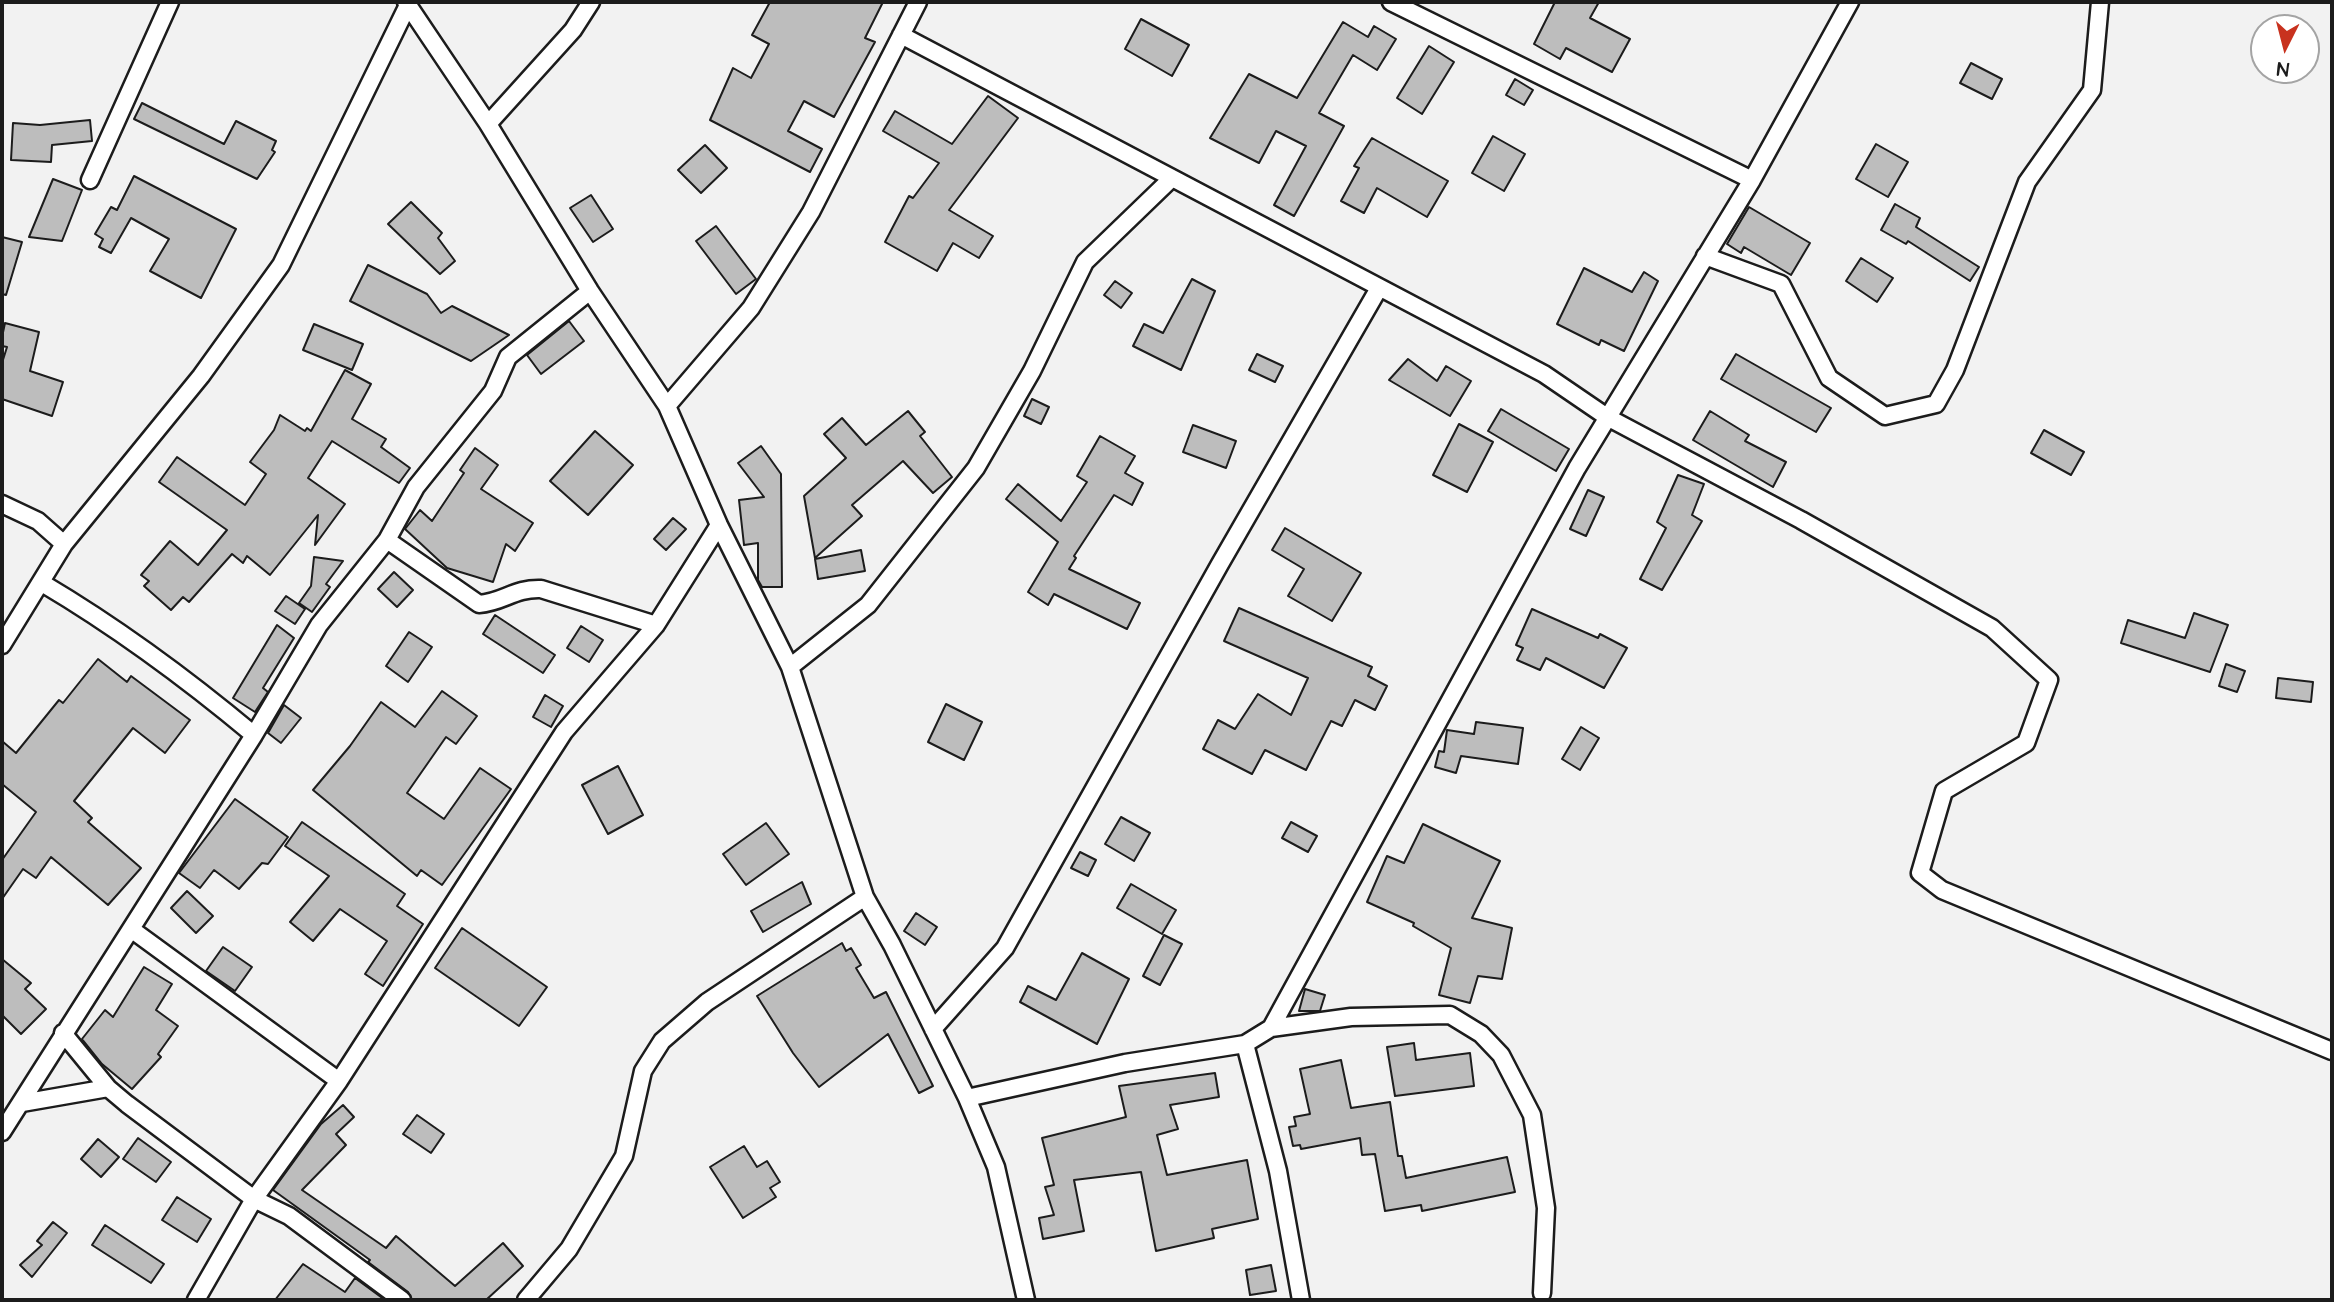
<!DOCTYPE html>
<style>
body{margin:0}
#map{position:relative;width:2334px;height:1302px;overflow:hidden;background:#f2f2f2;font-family:"Architects Daughter",sans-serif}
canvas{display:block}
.frame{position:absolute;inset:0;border:4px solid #1c1c1c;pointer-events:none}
.north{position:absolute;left:2250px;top:14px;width:70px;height:70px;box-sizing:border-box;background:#fff;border:2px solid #a4a4a4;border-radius:50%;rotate:186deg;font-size:19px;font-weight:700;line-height:28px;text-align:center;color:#1c1c1c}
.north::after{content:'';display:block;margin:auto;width:24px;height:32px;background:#c8321e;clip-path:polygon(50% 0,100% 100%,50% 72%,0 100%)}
</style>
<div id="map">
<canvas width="2334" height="1302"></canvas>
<div class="frame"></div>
<div class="north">N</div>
</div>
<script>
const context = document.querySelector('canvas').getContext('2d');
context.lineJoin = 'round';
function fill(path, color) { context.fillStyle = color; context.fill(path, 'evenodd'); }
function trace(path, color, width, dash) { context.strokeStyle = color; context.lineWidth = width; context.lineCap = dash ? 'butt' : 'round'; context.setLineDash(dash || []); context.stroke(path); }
const building = new Path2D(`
 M770 2H883L865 38 875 42 834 117 804 101 788 131 822 149 810 172 710 120 733 68 751 78 769 44 752 35Z
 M1555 2H1599L1590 18 1630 39 1612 72 1566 48 1560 59 1534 44Z
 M1141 19 1189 45 1172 76 1125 49Z
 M1343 22 1368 37 1374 26 1396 39 1377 70 1353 55 1319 113 1344 126 1294 216 1274 205 1306 146 1276 131 1259 163 1210 138 1249 74 1297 98Z
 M1429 46 1454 62 1422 114 1397 98Z
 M1971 63 2002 79 1992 99 1960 83Z
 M1515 79 1533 90 1524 105 1506 95Z
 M988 96 1018 118 949 210 993 236 979 258 953 243 937 271 885 242 909 196 913 198 939 163 883 131 895 111 952 144Z
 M142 103 224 144 236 121 276 141 272 150 275 152 257 179 134 119Z
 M90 120 92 141 52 145 51 162 11 160 13 123 40 125Z
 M1493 136 1525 154 1504 191 1472 173Z
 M1372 138 1448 181 1427 217 1377 188 1364 213 1341 201 1359 168 1354 166Z
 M1876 144 1908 162 1888 197 1856 179Z
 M705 145 727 168 701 193 678 170Z
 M134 176 236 229 201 298 150 271 169 239 131 218 111 253 99 247 103 239 95 234 111 207 117 210Z
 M53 179 82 190 62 241 29 237Z
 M591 195 613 229 593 242 570 208Z
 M411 202 442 233 438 238 455 261 440 274 388 224Z
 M1895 204 1920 218 1916 227 1979 267 1970 281 1908 241 1906 244 1881 230Z
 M1749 207 1810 243 1791 275 1744 247 1741 253 1727 244Z
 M716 226 756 279 736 294 696 241Z
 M2 237 22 242 6 295 2 294Z
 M1861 258 1893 278 1877 302 1846 281Z
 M368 265 427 294 441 313 452 306 509 335 471 361 350 301Z
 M1584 268 1632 292 1644 272 1658 281 1624 351 1601 340 1599 345 1557 324Z
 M1192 279 1215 291 1181 370 1133 346 1144 324 1163 333Z
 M1115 281 1132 293 1121 308 1104 295Z
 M569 321 584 341 541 374 527 355Z
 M5 323 39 332 30 371 63 382 52 416 2 399V363L7 347 2 346V337Z
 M314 324 363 344 352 370 303 350Z
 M1257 354 1283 366 1275 382 1249 370Z
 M1736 354 1831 408 1816 432 1721 379Z
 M1408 359 1437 381 1446 366 1471 381 1450 416 1389 380Z
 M345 370 371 384 352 419 386 439 381 447 410 468 399 483 332 441 308 478 345 504 315 545 318 515 270 575 247 556 243 563 232 554 189 602 183 597 171 610 144 586 149 581 141 575 170 541 198 565 227 530 159 482 177 457 245 505 266 474 250 462 274 430 280 415 305 431 307 428 311 431Z
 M1032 399 1049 407 1041 424 1024 416Z
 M1501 409 1569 449 1556 471 1488 431Z
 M908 411 925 432 920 436 952 477 933 493 903 461 852 505 862 516 815 558 804 496 846 458 824 434 842 418 866 445Z
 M1710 411 1749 435 1745 441 1786 462 1773 487 1693 440Z
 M1459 424 1493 442 1467 492 1433 475Z
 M1193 425 1236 441 1226 468 1183 452Z
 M2044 430 2084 452 2071 475 2031 453Z
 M595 431 633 465 588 515 550 481Z
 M1100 436 1135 456 1125 473 1143 483 1132 505 1114 495 1074 556 1076 558 1069 569 1140 603 1127 629 1054 594 1048 605 1028 592 1058 542 1006 499 1018 484 1061 521 1087 482 1077 476Z
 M761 446 781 474 782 587H762L758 580V543L744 545 739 500 764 497 738 463Z
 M475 448 498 465 481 489 533 523 515 551 506 544 493 582 447 568 405 529 420 510 432 521 464 473 460 470Z
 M1678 475 1704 484 1692 515 1702 521 1662 590 1640 579 1666 528 1657 522Z
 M1588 490 1604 497 1586 536 1570 529Z
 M673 518 686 529 666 550 654 539Z
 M1285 528 1361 573 1332 621 1288 596 1304 569 1272 550Z
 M861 550 865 571 818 579 815 559Z
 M314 557 343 561 326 584 330 587 312 612 299 603 311 586Z
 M394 572 413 590 397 607 378 589Z
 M286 596 305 609 295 624 275 611Z
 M1239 608 1372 667 1368 676 1387 686 1375 710 1355 700 1342 726 1331 721 1306 770 1265 750 1252 774 1203 749 1218 720 1235 729 1258 694 1291 715 1308 678 1224 641Z
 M1532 609 1598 638 1600 634 1627 648 1604 688 1546 658 1540 670 1517 660 1523 648 1516 645Z
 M2194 613 2228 625 2210 672 2121 643 2128 620 2185 638Z
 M495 615 555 655 543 673 483 634Z
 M277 625 294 638 263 688 268 692 255 712 233 698Z
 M581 626 603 640 589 662 567 648Z
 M409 632 432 647 408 682 386 666Z
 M98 659 127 682 131 676 190 720 165 753 133 728 74 801 92 818 88 822 141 868 108 905 51 857 36 878 23 869 2 899V860L36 812 2 784V741L16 753 59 700 63 703Z
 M2226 664 2245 671 2237 692 2219 686Z
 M2278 678 2313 682 2311 702 2276 698Z
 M442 691 477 716 456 744 446 737 407 793 444 819 480 768 511 789 442 885 421 870 417 876 313 790 350 746 381 702 415 727Z
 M545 695 563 706 551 727 533 717Z
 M946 704 982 722 964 760 928 742Z
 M284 705 301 718 281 743 268 733Z
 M1476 722 1523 728 1518 764 1461 756 1456 773 1435 767 1439 751 1444 752 1447 730 1474 734Z
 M1581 727 1599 738 1580 770 1562 759Z
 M618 766 643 815 608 834 582 785Z
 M235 799 288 837 268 864 262 863 239 889 214 870 200 888 179 873Z
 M1121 817 1150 833 1134 861 1105 844Z
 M302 822 405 894 397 906 423 924 383 986 365 974 387 941 340 909 313 941 290 922 329 876 285 846Z
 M1291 822 1317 836 1308 852 1282 838Z
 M766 823 789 854 746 885 723 854Z
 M1423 824 1500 861 1472 918 1512 928 1502 979 1478 976 1470 1003 1439 995 1451 948 1413 926 1414 923 1367 902 1387 856 1404 863Z
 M1080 852 1096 860 1088 876 1071 868Z
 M802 882 811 904 763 932 751 911Z
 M1131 884 1176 910 1162 934 1117 908Z
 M187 891 213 916 196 933 171 908Z
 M916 913 937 927 925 945 904 931Z
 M462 928 547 987 519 1026 435 968Z
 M1164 935 1182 944 1160 985 1143 976Z
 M842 943 846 951 851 948 861 965 856 968 874 998 886 992 933 1086 919 1093 888 1034 819 1087 793 1053 757 996Z
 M223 947 252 967 235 991 206 971Z
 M1082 953 1129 979 1097 1044 1020 1002 1028 986 1056 1000Z
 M2 959 31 983 25 989 46 1009 21 1034 2 1015Z
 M144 967 172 984 156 1010 178 1026 158 1054 161 1057 132 1089 102 1064 82 1039 105 1010 113 1017Z
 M1305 989 1325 995 1320 1011H1299Z
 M1414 1043 1416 1060 1470 1053 1474 1086 1395 1096 1387 1047Z
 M1341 1060 1351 1108 1390 1102 1398 1156H1402L1406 1178 1507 1157 1515 1192 1422 1211 1421 1205 1385 1211 1375 1154 1362 1155 1360 1138 1301 1149 1300 1145 1293 1146 1289 1127 1296 1126 1294 1117 1310 1114 1300 1069Z
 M1215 1073 1219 1097 1170 1105 1178 1129 1157 1135 1167 1175 1247 1160 1258 1219 1212 1229 1214 1238 1156 1251 1141 1172 1074 1180 1084 1231 1043 1239 1039 1218 1054 1215 1045 1187 1054 1185 1042 1138 1126 1117 1119 1086Z
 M343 1105 354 1117 336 1134 346 1145 302 1190 386 1248 396 1236 455 1286 503 1243 523 1266 486 1300H412L408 1292 368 1262 370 1260 273 1190 321 1124Z
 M417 1115 444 1134 431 1153 403 1134Z
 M138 1138 171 1162 156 1182 123 1159Z
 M98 1139 119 1157 101 1177 81 1159Z
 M744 1146 757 1167 767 1161 780 1182 770 1188 776 1197 743 1218 710 1167Z
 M177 1197 211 1219 197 1242 162 1220Z
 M53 1222 67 1233 32 1277 20 1265 42 1245 37 1241Z
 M105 1225 164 1264 151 1283 92 1245Z
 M303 1264 345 1292 355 1278 385 1300H275Z
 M1271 1265 1276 1291 1250 1295 1246 1270Z`);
const street = new Path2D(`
 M406 2 488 124 590 291 667 406 719 525 790 667 865 897 892 945 967 1098 996 1167 1026 1300
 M1391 2 1752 180
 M901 35 1544 374 1607 417 1801 520 1992 628 2049 680 2026 743 1944 791 1920 873 1942 890 2332 1051
 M488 124 573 30 591 2
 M90 180 170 2
 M1705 256 1781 284 1829 378 1885 416 1936 404 1955 370 2027 182 2092 90 2100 2
 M667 406 751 308 811 212 918 2
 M2 504 38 521 64 544
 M387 540 479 604C504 602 514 588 541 589L656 625
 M42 583C118 628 187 679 254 735
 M2 645 64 544 201 376 281 265 408 5
 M790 667 868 605 976 468 1032 371 1085 262 1171 179
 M131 929 339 1081
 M1271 1028 1351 1017 1450 1015 1481 1034 1501 1055 1532 1115 1546 1208 1542 1293
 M933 1029 1005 948 1220 564 1379 288
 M63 1033 108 1088 127 1104 254 1199 289 1216 402 1300
 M1245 1044 1278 1171 1301 1300
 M967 1098 1125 1063 1245 1044 1271 1028 1577 468 1752 180 1850 2
 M22 1103 108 1088
 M2 1132 254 735 319 625 387 540 416 487 493 391 508 357 590 291
 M196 1300 254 1199 339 1081 564 732 656 625 719 525
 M526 1300 569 1249 624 1156 643 1071 662 1041 707 1002 865 897`);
fill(building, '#bdbdbd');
trace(building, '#1c1c1c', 2);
trace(street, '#1c1c1c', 21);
trace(street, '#fff', 16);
</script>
